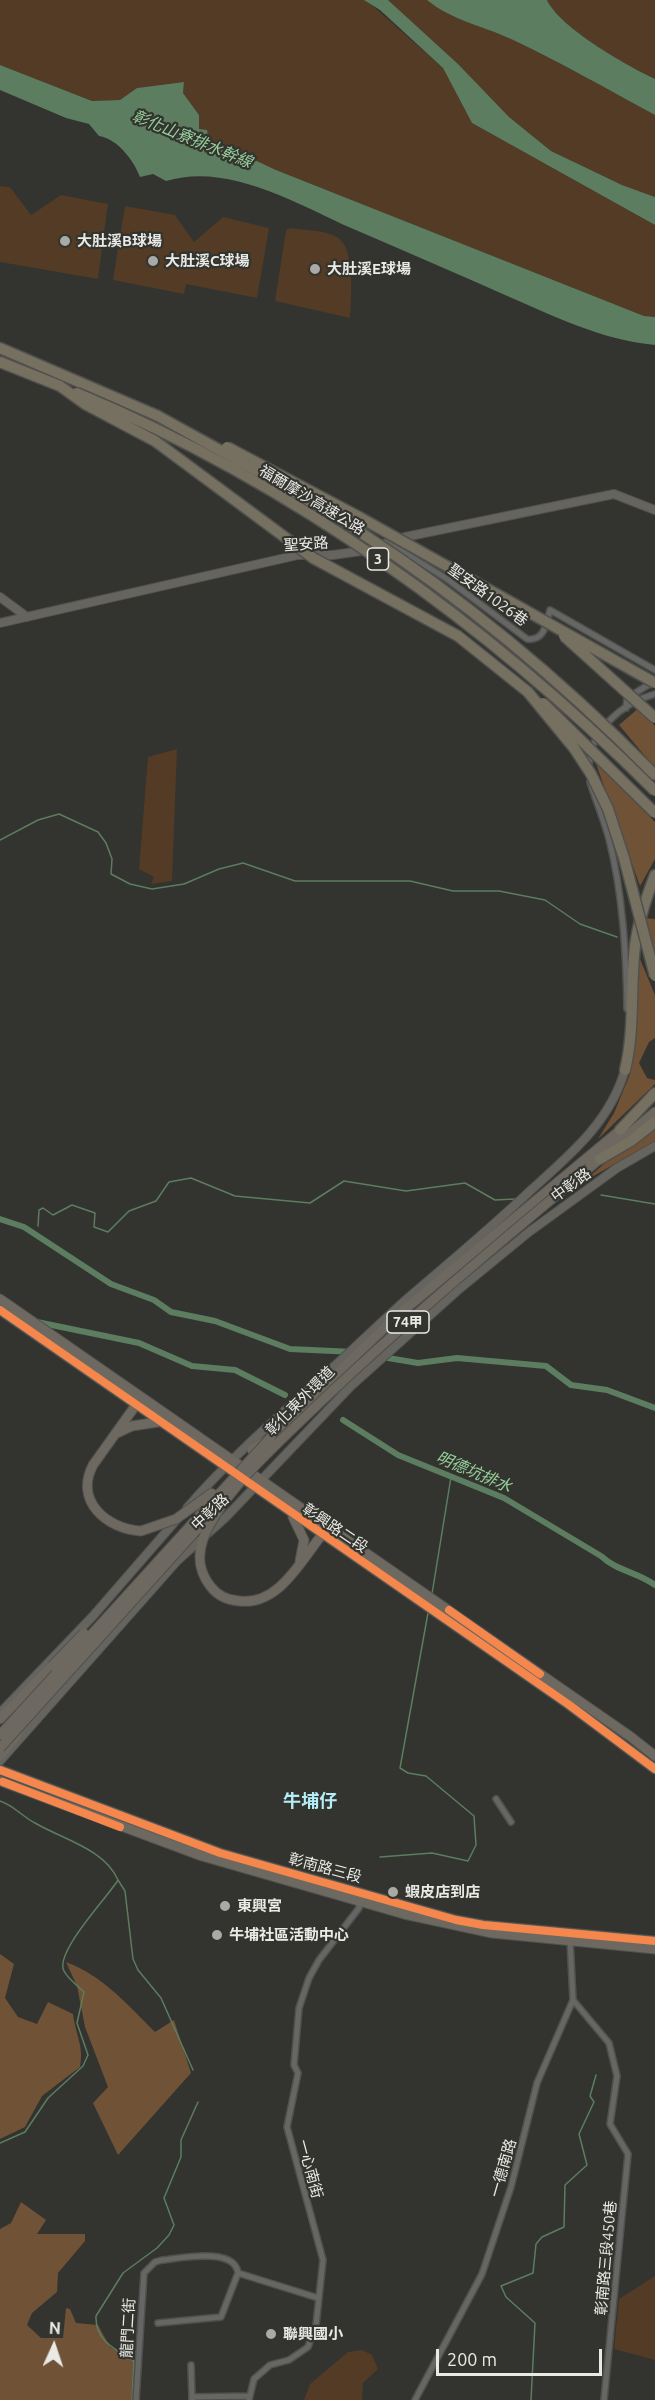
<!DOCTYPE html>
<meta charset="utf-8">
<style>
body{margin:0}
#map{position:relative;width:655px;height:2400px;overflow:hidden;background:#333330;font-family:Ubuntu,sans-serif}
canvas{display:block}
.north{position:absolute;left:24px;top:2316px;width:60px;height:60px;-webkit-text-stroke:4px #34342f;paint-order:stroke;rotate:3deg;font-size:16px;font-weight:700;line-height:24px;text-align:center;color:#e9e9e6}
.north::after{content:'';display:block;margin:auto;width:21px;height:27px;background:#e9e9e6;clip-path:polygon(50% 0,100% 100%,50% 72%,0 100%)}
.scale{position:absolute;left:436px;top:2349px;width:166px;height:27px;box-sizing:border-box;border:3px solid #e9e9e6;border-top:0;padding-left:8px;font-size:18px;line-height:21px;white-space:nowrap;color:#e9e9e6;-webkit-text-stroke:4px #34342f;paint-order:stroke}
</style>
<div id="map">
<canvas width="655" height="2400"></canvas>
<div class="north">N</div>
<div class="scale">200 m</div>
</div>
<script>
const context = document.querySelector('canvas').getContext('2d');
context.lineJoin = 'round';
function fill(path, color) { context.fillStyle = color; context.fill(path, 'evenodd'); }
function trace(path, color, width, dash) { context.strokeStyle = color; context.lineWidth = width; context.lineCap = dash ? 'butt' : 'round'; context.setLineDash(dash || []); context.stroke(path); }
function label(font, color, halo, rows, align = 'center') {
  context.font = font + ' Ubuntu,"Noto Sans TC",sans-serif'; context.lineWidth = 4.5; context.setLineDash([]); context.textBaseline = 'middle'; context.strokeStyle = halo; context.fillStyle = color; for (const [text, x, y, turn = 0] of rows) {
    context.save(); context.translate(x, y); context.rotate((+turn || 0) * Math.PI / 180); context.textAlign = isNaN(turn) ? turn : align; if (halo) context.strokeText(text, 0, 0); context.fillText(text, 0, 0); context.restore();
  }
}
const green = new Path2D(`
 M0 0H366L443 68 472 123 655 225V317L644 316 276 170 227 147 209 142 199 129V115L183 93 184 82 137 88 120 100 92 101 0 65Z
 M388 0H427C451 20 483 26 511 39 560 62 607 89 655 115V197L622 185 551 151 509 117 458 64Z
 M547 0H655V79C626 65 560 28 547 0Z
 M0 186 10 187 31 215 61 195 108 204 98 279 0 262Z
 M125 206 175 215 194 242 223 217 269 228 257 298 186 284 184 294 113 280Z
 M290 228C304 230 325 230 337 237 356 248 351 298 350 318L275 301 286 230Z
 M177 749 172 881 151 884 154 877 139 869 148 757Z
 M655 2276V2360L614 2349 619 2299Z
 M362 2350 372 2355 378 2369 363 2383 362 2400H304L310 2384 348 2352Z`);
const forest = new Path2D(`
 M640 707 655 726V768L619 725Z
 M595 761 655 822V859L640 886Z
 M643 918 655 919V961Z
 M637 952 655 995V1038L649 1042 639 1063 647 1078 655 1080V1084L598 1139 614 1113 631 1072Z
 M655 1126V1141L583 1182 612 1157Z
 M0 1954 14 1964 5 1998 18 2017 37 2024 48 2002 73 2014C76 2036 84 2046 80 2067L42 2096 25 2127 0 2139Z
 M66 1962C102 1975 128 2005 155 2032L174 2020 191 2073 118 2155 93 2103 108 2087 85 2027 77 1986Z
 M21 2202 46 2220 37 2234H85V2241L58 2273 57 2292 32 2313 27 2325 41 2338H63L66 2308 70 2309 76 2323 98 2325 110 2347 139 2363 138 2400H0V2229L11 2223Z`);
const water = new Path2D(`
 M364 0H388L458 64 509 117 551 151 622 185 655 197V225L472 123 443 68 380 10Z
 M427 0H547C560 28 626 65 655 79V115C607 89 560 62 511 39 483 26 451 20 427 0Z
 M0 65 92 101 120 100 137 88 184 82 183 93 199 115V129L207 130 209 142 227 147 276 170 644 316 655 317V345C601 340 554 316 505 295 454 272 402 250 351 228 296 203 227 162 166 181L153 174 140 177C134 161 118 139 99 136L89 124 66 118 0 90Z`);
const stream = new Path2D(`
 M0 840 38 820 59 814 98 832 106 843 112 859 111 874 130 884 152 889 184 884 219 869 243 863 295 881H410L453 891H499L545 900 580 924 617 937
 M601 1195 655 1204
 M38 1226 39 1210 43 1208 53 1215 72 1205 95 1213 94 1227 108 1232 129 1211 156 1201 169 1182 191 1178 235 1196 310 1203 344 1181 406 1191 465 1183 495 1200 515 1199
 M432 1594 451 1477
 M0 1801C13 1805 23 1817 35 1823 62 1839 105 1849 118 1880 107 1898 54 1953 64 1971 68 1979 78 1986 84 1992L77 2023 88 2055 83 2066 48 2098 25 2132 0 2143
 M380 1857 432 1853 468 1861 476 1845 474 1816 426 1776 408 1773 400 1768 428 1613
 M118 1880 125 1891 133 1959 138 1970 161 1998 193 2070
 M132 2400 134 2361C116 2350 95 2341 96 2316L123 2273 157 2248 169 2235 174 2225 164 2198 181 2157V2140L198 2102
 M531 2400 535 2323 506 2297 501 2286 533 2273 536 2244 542 2237 564 2227 565 2185 587 2165 579 2134 594 2102 590 2096 596 2075`);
const canal = new Path2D(`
 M0 1219 24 1227 111 1284 154 1300 171 1312 215 1321 290 1349 354 1352
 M37 1322 139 1343 192 1366 235 1370 285 1395
 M370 1355 418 1363 457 1358 546 1366 571 1385 607 1390 655 1408
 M343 1420 398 1455 504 1498 601 1556C617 1571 637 1572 655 1585`);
const street = new Path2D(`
 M388 542 447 579 527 639C545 641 546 624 550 610L655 670
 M626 708 627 698 653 682
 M589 767C589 731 622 703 655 694
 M590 782C596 801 604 820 609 839 623 895 626 952 627 1009
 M496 1799 511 1822
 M573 2000 609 2043 617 2076 610 2124 628 2154 604 2400
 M238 2273 318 2298
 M158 2323 221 2317 238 2273
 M191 2365 192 2397
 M136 2400 144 2273 155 2262 162 2260C181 2258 235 2247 238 2273
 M192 2400V2397L249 2396
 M249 2400 254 2379 270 2365 289 2360 308 2347 316 2325 323 2260 287 2127 298 2073 294 2065 299 2008 309 1978 319 1960 359 1908V1900
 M415 2400 482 2274 511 2187 537 2083 573 2000 570 1939`);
const secondary = new Path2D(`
 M0 597 27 617
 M0 623 298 555H333L361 551 405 537 614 494 655 510
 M187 1508C229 1459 279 1416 328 1372 355 1348 381 1322 408 1298 450 1262 491 1228 531 1190 570 1155 610 1122 625 1070
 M0 1713 93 1616 179 1517
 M0 1761 177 1561 226 1517 351 1386 457 1291 529 1232 617 1168 655 1146`);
const primary = new Path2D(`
 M589 1168 655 1112
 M0 1299 631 1737 655 1756
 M0 1310 568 1704 655 1769
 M138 1402 93 1465C74 1501 107 1529 141 1531
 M117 1433 132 1426 158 1422
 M252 1450 271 1437 397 1316 624 1127
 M293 1517 304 1540 300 1561
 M203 1539C197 1557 199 1572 211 1587 218 1596 227 1600 239 1601 280 1606 302 1558 325 1531
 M0 1719 52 1666
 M0 1756 17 1735
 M0 1770 220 1853 456 1920 483 1925 655 1941
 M0 1781 202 1856 404 1914 492 1933 655 1949`);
const highway = new Path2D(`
 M0 348 158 416
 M0 362 60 386
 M625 1070C635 1029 630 987 635 946 638 922 646 898 655 875
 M620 1130 655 1093
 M600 1159 631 1141 655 1122`);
const primaryBridge = new Path2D(`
 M141 1531 176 1519 212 1493
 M203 1539C222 1492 275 1446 311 1411 400 1326 494 1247 589 1168
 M52 1666 84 1633
 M0 1735 271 1437
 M0 1748 203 1523`);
const highwayBridge = new Path2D(`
 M60 386 85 404 155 441 313 558 458 636 528 692 574 748 591 774 608 809 624 858 655 976
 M77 393C294 484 489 625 655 791
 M158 416C226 454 295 490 360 532 467 601 565 684 655 775
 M227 447 361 518 655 683
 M564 636 655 718
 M543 703 655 813`);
const cycleway = new Path2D(`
 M0 1310 568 1704 655 1769
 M449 1610 540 1674
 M0 1770 220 1853 456 1920 483 1925 655 1941
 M3 1782 120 1827`);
const markers = [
 [65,241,6,"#a9a9a6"],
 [153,261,6,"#a9a9a6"],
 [315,269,6,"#a9a9a6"],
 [393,1892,6,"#a9a9a6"],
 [225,1906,6,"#a9a9a6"],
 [217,1935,6,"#a9a9a6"],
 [271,2334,6,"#a9a9a6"]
];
const shields = [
 [378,559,21],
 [408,1322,42]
];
const shieldNames = [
 ["3",378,559],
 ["74甲",408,1322]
];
const poiNames = [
 ["大肚溪B球場",77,241],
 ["大肚溪C球場",165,261],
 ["大肚溪E球場",327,269],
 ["蝦皮店到店",405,1892],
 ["東興宮",237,1906],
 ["牛埔社區活動中心",229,1935],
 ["聯興國小",283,2334]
];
const streetNames = [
 ["福爾摩沙高速公路",312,500,31],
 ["聖安路",306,544,-4],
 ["聖安路1026巷",488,595,36],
 ["中彰路",571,1185,-36],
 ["彰化東外環道",300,1401,-45],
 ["中彰路",210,1512,-43],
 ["彰興路二段",335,1528,34],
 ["彰南路三段",325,1868,15],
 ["一德南路",503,2168,-74],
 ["一心南街",310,2169,75],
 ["彰南路三段450巷",606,2258,-85],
 ["龍門二街",128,2328,-87]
];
const waterNames = [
 ["彰化山寮排水幹線",192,139,22],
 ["明德坑排水",474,1472,23]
];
const quarterNames = [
 ["牛埔仔",310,1801]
];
fill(green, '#533b25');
fill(forest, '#705237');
fill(water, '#5c7d5f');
trace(stream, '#5c7d5f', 1.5);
trace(canal, '#5c7d5f', 6);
trace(street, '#50504e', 8);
trace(secondary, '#50504e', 10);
trace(primary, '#50504e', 11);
trace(highway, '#50504e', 13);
trace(street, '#666664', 5);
trace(secondary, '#66645e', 8);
trace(primary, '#6d6960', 9);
trace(highway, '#767060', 10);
trace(primaryBridge, '#50504e', 11, []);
trace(highwayBridge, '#50504e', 13, []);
trace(primaryBridge, '#6d6960', 9);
trace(highwayBridge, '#767060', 10);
trace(cycleway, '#f5874c', 8);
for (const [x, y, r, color] of markers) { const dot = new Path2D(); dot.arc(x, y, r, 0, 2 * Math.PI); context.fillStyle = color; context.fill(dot); trace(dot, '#34342f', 2); }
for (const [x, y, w] of shields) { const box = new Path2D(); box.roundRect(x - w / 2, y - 11, w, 22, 4.5); context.fillStyle = '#34342f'; context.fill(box); trace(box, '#e9e9e6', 1.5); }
label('bold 14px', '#e9e9e6', null, shieldNames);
label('bold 15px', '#e9e9e6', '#34342f', poiNames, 'left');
label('15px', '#e9e9e6', '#34342f', streetNames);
label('italic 16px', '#96d09d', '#34342f', waterNames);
label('bold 18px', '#b3edf8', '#34342f', quarterNames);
</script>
